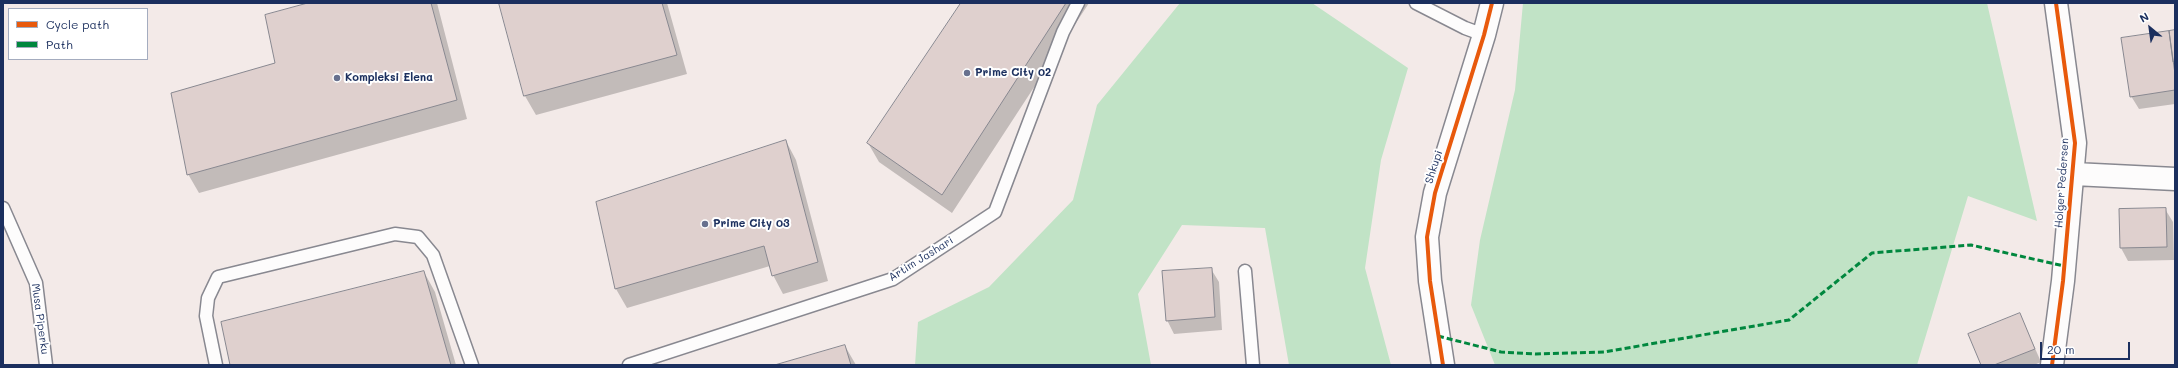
<!DOCTYPE html>
<style>
body{margin:0}
#map{position:relative;width:2178px;height:368px;overflow:hidden;background:#f3eae8;font-family:Mali,sans-serif}
canvas{display:block}
.frame{position:absolute;inset:0;border:4px solid #1b2f5e;pointer-events:none}
.legend{position:absolute;left:8px;top:8px;width:140px;height:52px;box-sizing:border-box;background:#fff;border:1px solid #a4acbf;margin:0;padding:5px 7px;list-style:none;font-size:12px;color:#1b2f5e}
.legend li{display:flex;align-items:center;gap:8px;height:20px}
.legend b{width:20px;border:1px solid #a4acbf}
.north{position:absolute;left:2130px;top:8px;width:40px;height:40px;-webkit-text-stroke:3px #fff;paint-order:stroke;rotate:331deg;font-size:11px;font-weight:700;line-height:16px;text-align:center;color:#1b2f5e}
.north::after{content:'';display:block;margin:auto;width:14px;height:18px;background:#1b2f5e;clip-path:polygon(50% 0,100% 100%,50% 72%,0 100%)}
.scale{position:absolute;left:2040px;top:342px;width:90px;height:18px;box-sizing:border-box;border:2px solid #1b2f5e;border-top:0;padding-left:5px;font-size:12px;line-height:14px;white-space:nowrap;color:#1b2f5e;-webkit-text-stroke:3px #fff;paint-order:stroke}
</style>
<div id="map">
<canvas width="2178" height="368"></canvas>
<div class="frame"></div>
<ul class="legend">
<li><b style="height:5px;background:#e8590c"></b>Cycle path</li>
<li><b style="height:5px;background:#00873e"></b>Path</li>
</ul>
<div class="north">N</div>
<div class="scale">20 m</div>
</div>
<script>
const context = document.querySelector('canvas').getContext('2d');
context.lineJoin = 'round';
function fill(path, color) { context.fillStyle = color; context.fill(path, 'evenodd'); }
function trace(path, color, width, dash) { context.strokeStyle = color; context.lineWidth = width; context.lineCap = dash ? 'butt' : 'round'; context.setLineDash(dash || []); context.stroke(path); }
function label(font, color, halo, rows, align = 'center') {
  context.font = font + ' Mali,sans-serif'; context.lineWidth = 4; context.setLineDash([]); context.textBaseline = 'middle'; context.strokeStyle = halo; context.fillStyle = color; for (const [text, x, y, turn = 0] of rows) {
    context.save(); context.translate(x, y); context.rotate((+turn || 0) * Math.PI / 180); context.textAlign = isNaN(turn) ? turn : align; if (halo) context.strokeText(text, 0, 0); context.fillText(text, 0, 0); context.restore();
  }
}
const green = new Path2D(`
 M1180 3H1312L1408 68 1381 160 1365 268 1391 365H1289L1265 228 1182 225 1138 294 1151 365H915L918 322 989 287 1073 200 1097 105Z
 M1523 3H1987L2037 221 1968 196 1917 365H1495L1471 305 1480 240 1515 90Z`);
const shadow = new Path2D(`
 M312 3H437L467 119 199 193 188 174 276 63Z
 M500 3H667L687 74 536 115 525 96Z
 M962 3H1089L952 213 879 162 868 143Z
 M2175 31V66L2172 59 2175 80V104L2139 109 2131 96Z
 M786 141 796 160 828 281 783 294 773 275 770 266 627 308 616 289 597 203Z
 M2165 209 2173 222 2174 260 2128 261 2121 248Z
 M1211 269 1219 282 1222 330 1174 334 1167 320Z
 M424 272 435 292 456 365H231Z
 M2020 314 2041 362 2034 365H1982Z
 M845 346 856 365H778Z`);
const building = new Path2D(`
 M308 3H431L457 100 187 175 171 93 275 63 265 15Z
 M499 3H662L677 55 524 96Z
 M961 3H1066L942 195 867 143Z
 M2175 30V61L2173 62 2169 31Z
 M2169 31 2175 74V90L2130 97 2121 38Z
 M786 140 818 262 772 276 764 246 615 289 596 202Z
 M2166 208 2167 247 2120 248 2119 209Z
 M1212 268 1215 317 1166 321 1162 271Z
 M424 271 451 365H230L221 322Z
 M2020 313 2035 349 1994 365H1981L1968 334Z
 M845 345 851 365H775Z`);
const lane = new Path2D(`
 M1416 3 1465 28 1484 35
 M3 208 36 283 46 365
 M1245 271 1253 365
 M216 365 206 316 208 298 218 277 395 234 418 237 433 255 472 365
 M629 365 893 279 995 212 1063 32 1078 3`);
const street = new Path2D(`
 M2074 174 2175 179
 M1443 365 1430 281 1427 237 1435 193 1484 35 1492 3
 M2052 365 2063 281 2075 143 2056 3`);
const quiet = new Path2D(`
 M1438 336 1501 352 1536 354 1604 352 1789 320 1872 253 1971 245 2064 266`);
const cycleway = new Path2D(`
 M1443 365 1430 281 1427 237 1435 193 1484 35 1492 3
 M2052 365 2063 281 2075 143 2056 3`);
const markers = [
 [967,73,4,"#67708e"],
 [337,78,4,"#67708e"],
 [705,224,4,"#67708e"]
];
const poiNames = [
 ["Prime City 02",975,73],
 ["Kompleksi Elena",345,78],
 ["Prime City 03",713,224]
];
const streetNames = [
 ["Shkupi",1434,167,-72],
 ["Holger Pedersen",2062,183,-86],
 ["Artim Jashari",921,259,-32],
 ["Musa Piperku",40,319,82]
];
fill(green, '#c1e3c6');
fill(shadow, '#0003');
fill(building, '#dfd0ce');
trace(building, '#888890', 1);
trace(lane, '#888890', 15);
trace(street, '#888890', 25);
trace(lane, '#fdfcfc', 12);
trace(street, '#fdfcfc', 22);
trace(quiet, '#00873e', 3, [6, 3]);
trace(cycleway, '#e8590c', 4);
for (const [x, y, r, color] of markers) { const dot = new Path2D(); dot.arc(x, y, r, 0, 2 * Math.PI); context.fillStyle = color; context.fill(dot); trace(dot, '#fff', 1.5); }
label('bold 11px', '#1b2f5e', '#fff', poiNames, 'left');
label('11px', '#1b2f5e', '#fff', streetNames);
</script>
